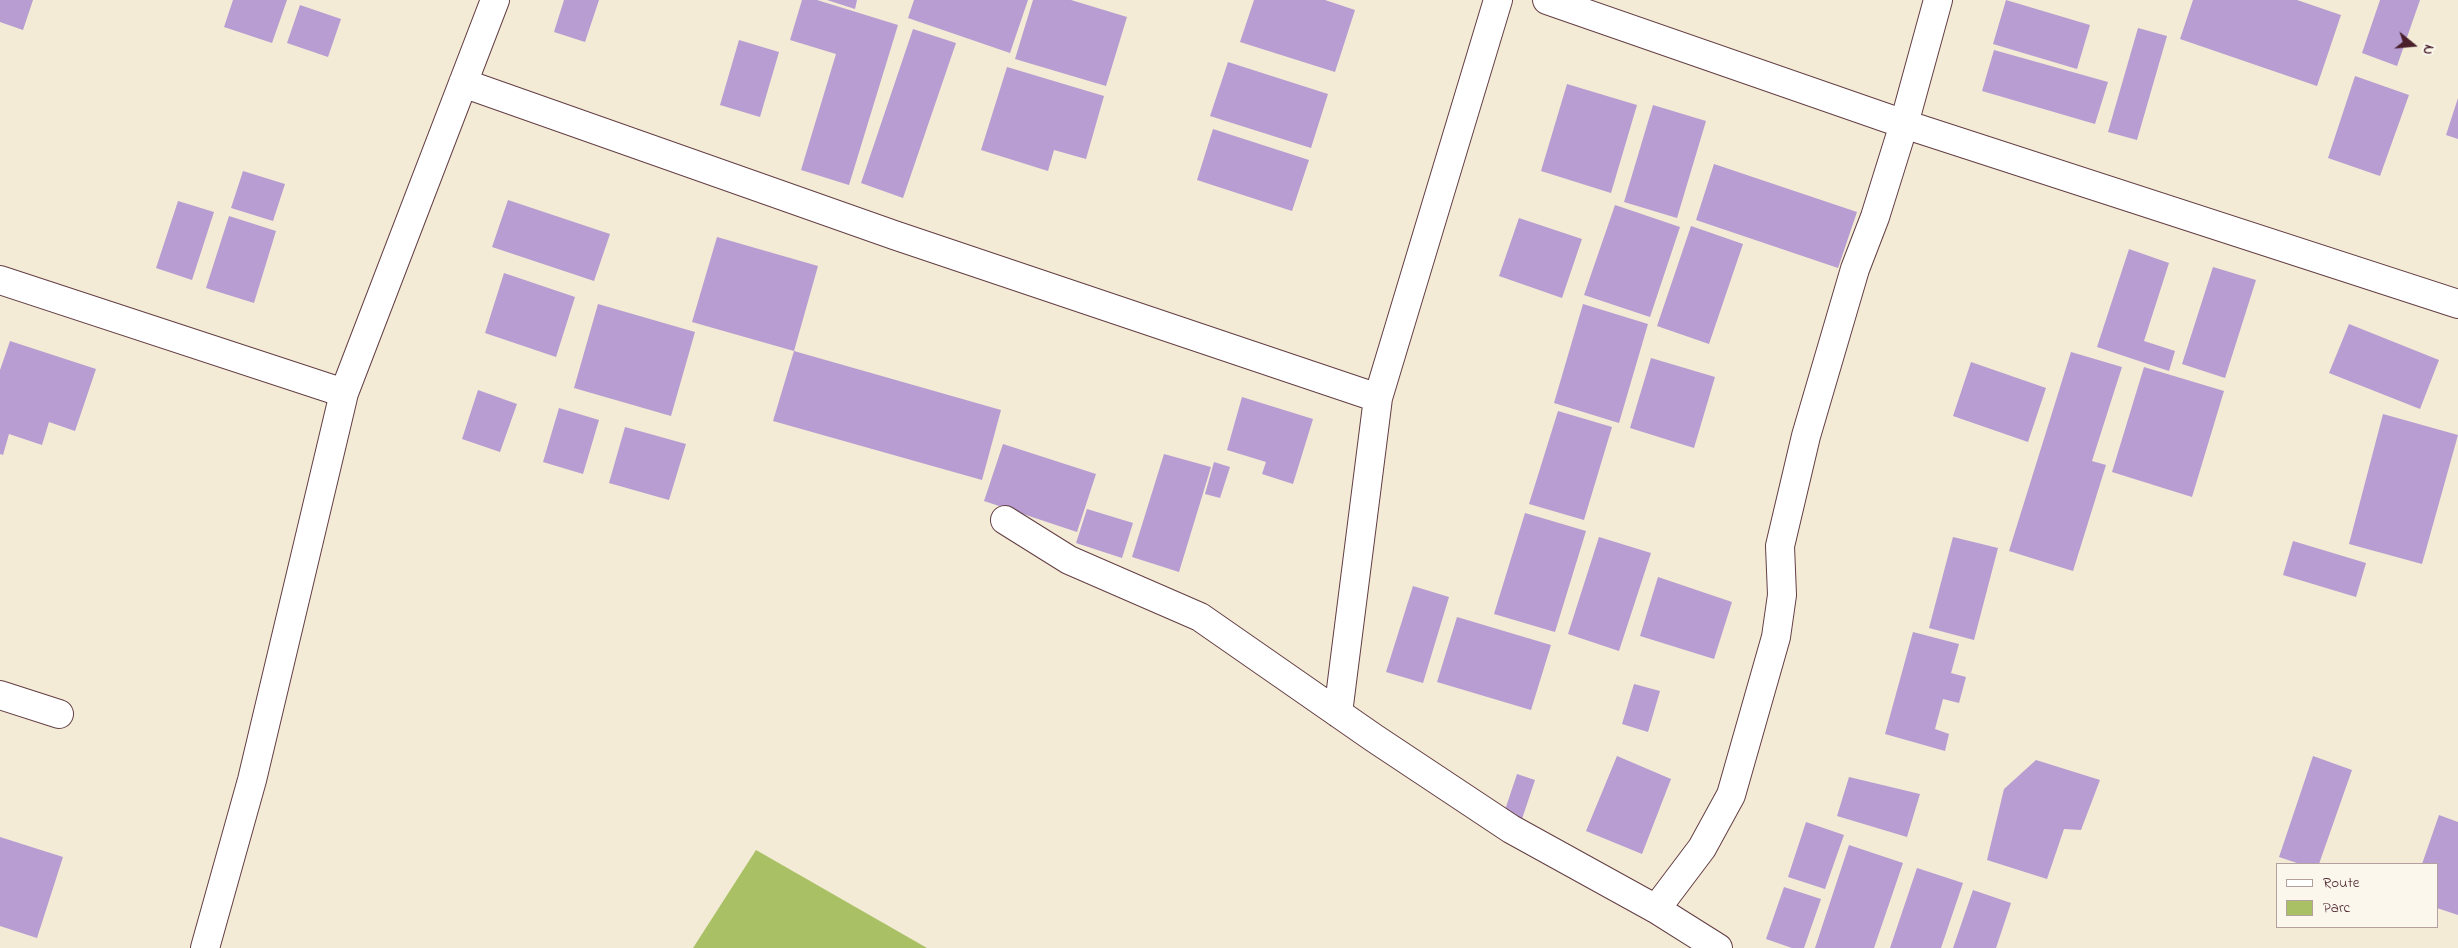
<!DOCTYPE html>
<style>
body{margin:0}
#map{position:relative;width:2458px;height:948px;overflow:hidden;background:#f3ebd5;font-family:"Indie Flower",sans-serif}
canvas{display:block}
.legend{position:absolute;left:2276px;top:863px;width:162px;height:65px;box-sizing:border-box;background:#fbf7ec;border:1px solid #b4a19f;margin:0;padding:6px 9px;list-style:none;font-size:15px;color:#4a1f2b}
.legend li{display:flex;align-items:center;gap:10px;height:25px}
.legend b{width:25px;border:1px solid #b4a19f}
.north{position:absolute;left:2388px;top:20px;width:50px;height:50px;-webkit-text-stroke:4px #fbf7ec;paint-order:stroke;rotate:107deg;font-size:14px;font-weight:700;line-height:20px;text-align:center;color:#4a1f2b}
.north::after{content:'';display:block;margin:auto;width:18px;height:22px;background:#4a1f2b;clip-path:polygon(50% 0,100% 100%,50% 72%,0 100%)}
</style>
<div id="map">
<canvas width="2458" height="948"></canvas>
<ul class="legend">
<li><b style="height:6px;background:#fff"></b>Route</li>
<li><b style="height:14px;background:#a9c065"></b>Parc</li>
</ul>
<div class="north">N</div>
</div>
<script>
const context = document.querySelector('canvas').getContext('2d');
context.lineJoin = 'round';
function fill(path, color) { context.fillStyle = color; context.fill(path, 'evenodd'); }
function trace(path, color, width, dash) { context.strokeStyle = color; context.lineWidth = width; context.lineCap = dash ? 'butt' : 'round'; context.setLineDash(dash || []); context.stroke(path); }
const green = new Path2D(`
 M756 850 927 948H693Z`);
const building = new Path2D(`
 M0 0H33L23 30 0 22Z
 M233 0H287L272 43 224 27Z
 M564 0H599L585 42 554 32Z
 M802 0H817L898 25 849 185 801 170 836 54 790 40Z
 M827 0H857L855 9Z
 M914 0H1028L1010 53 908 18Z
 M1033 0H1071L1127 17 1106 86 1015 59Z
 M1254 0H1325L1355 10 1335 72 1240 42Z
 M2006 0 2090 25 2077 69 1993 44Z
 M2193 0H2297L2341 15 2317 86 2180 39Z
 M2380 0H2420L2397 66 2362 53Z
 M300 5 341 19 328 57 287 43Z
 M2138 28 2167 36 2137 140 2108 132Z
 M913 29 956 43 903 198 861 183Z
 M739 40 779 52 760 117 720 105Z
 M1994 50 2108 82 2095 124 1982 91Z
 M1228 62 1328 94 1311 148 1210 116Z
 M1007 67 1104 96 1086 159 1054 150 1048 171 981 150Z
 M2355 76 2409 95 2380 176 2328 158Z
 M1567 84 1637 105 1611 193 1541 171Z
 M2458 98V139L2446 135Z
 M1653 105 1706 121 1677 218 1624 202Z
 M1213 129 1309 160 1292 211 1197 180Z
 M1714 164 1857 212 1838 268 1696 220Z
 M243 171 285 184 273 221 231 208Z
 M508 200 610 234 594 281 492 247Z
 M178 201 214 212 192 280 156 268Z
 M1615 205 1680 227 1650 317 1584 295Z
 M229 216 276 231 254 303 206 288Z
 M1519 218 1582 239 1562 298 1499 276Z
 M1691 226 1743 244 1709 344 1657 326Z
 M717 237 818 266 794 351 692 322Z
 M2129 249 2169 263 2144 341 2175 351 2169 371 2097 347Z
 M2213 267 2256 280 2225 378 2182 364Z
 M504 273 575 297 556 357 485 333Z
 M598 304 695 332 671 416 574 388Z
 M1583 304 1648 324 1619 423 1554 403Z
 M2349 324 2439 360 2420 409 2329 373Z
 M10 341 96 369 75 431 49 422 42 445 9 434 3 455 0 454V370Z
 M794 351 1001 410 982 480 773 421Z
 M2071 352 2122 367 2092 461 2106 465 2073 571 2009 551Z
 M1651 358 1715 377 1694 448 1630 428Z
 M1971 362 2046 388 2028 442 1953 416Z
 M2144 367 2224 391 2192 497 2112 472Z
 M478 390 517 404 500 452 462 439Z
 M1242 397 1313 419 1293 484 1262 474 1266 462 1227 450Z
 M559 408 599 420 583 474 543 462Z
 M1558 411 1612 427 1584 520 1529 504Z
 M2383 414 2458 435 2422 564 2349 544Z
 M625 427 686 444 669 500 609 483Z
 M1003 444 1096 474 1077 532 984 501Z
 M1164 454 1211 467 1179 572 1132 557Z
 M1214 462 1230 467 1220 498 1205 494Z
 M1087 509 1133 523 1122 558 1076 543Z
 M1525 513 1586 531 1555 632 1494 614Z
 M1599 537 1651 553 1619 651 1568 634Z
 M1953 537 1998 548 1974 640 1929 628Z
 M2293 541 2366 563 2356 597 2283 575Z
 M1658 577 1732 602 1714 659 1640 636Z
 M1413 586 1449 597 1423 683 1386 672Z
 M1457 617 1551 645 1531 710 1437 682Z
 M1913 632 1959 644 1951 673 1966 677 1959 703 1943 699 1935 729 1949 734 1945 751 1885 734Z
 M1634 684 1660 691 1648 732 1622 724Z
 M1617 756 1671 779 1642 854 1586 831Z
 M2313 756 2352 770 2319 864H2300L2279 857Z
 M2036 760 2100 780 2081 830 2064 829 2047 879 1987 860 2004 789Z
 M1517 774 1535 780 1521 822 1503 816Z
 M1849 777 1920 794 1907 837 1837 816Z
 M2439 815 2458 822V915L2437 908V864H2422Z
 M1806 822 1844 835 1825 889 1788 877Z
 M0 837 63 857 37 938 0 926Z
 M1849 845 1903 863 1874 948H1815Z
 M1917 868 1963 883 1941 948H1890Z
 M1784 887 1821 899 1804 948H1792L1766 939Z
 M1973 890 2011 903 1996 948H1953Z`);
const minor = new Path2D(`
 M1547 0 1904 124 2458 304
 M463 83 894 235 1378 398
 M0 280 344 393
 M1005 520 1069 560 1200 617 1374 738 1511 829 1656 909 1718 948
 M0 695 59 714
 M1338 713 1378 398 1498 0
 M1656 909 1702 848 1731 795 1776 637 1782 595 1780 546 1806 436 1855 269 1875 217 1904 124 1938 0
 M205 948 252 780 344 393 495 0`);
fill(green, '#a9c065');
fill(building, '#b79dd2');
trace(minor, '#633e44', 30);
trace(minor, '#fff', 28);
</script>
